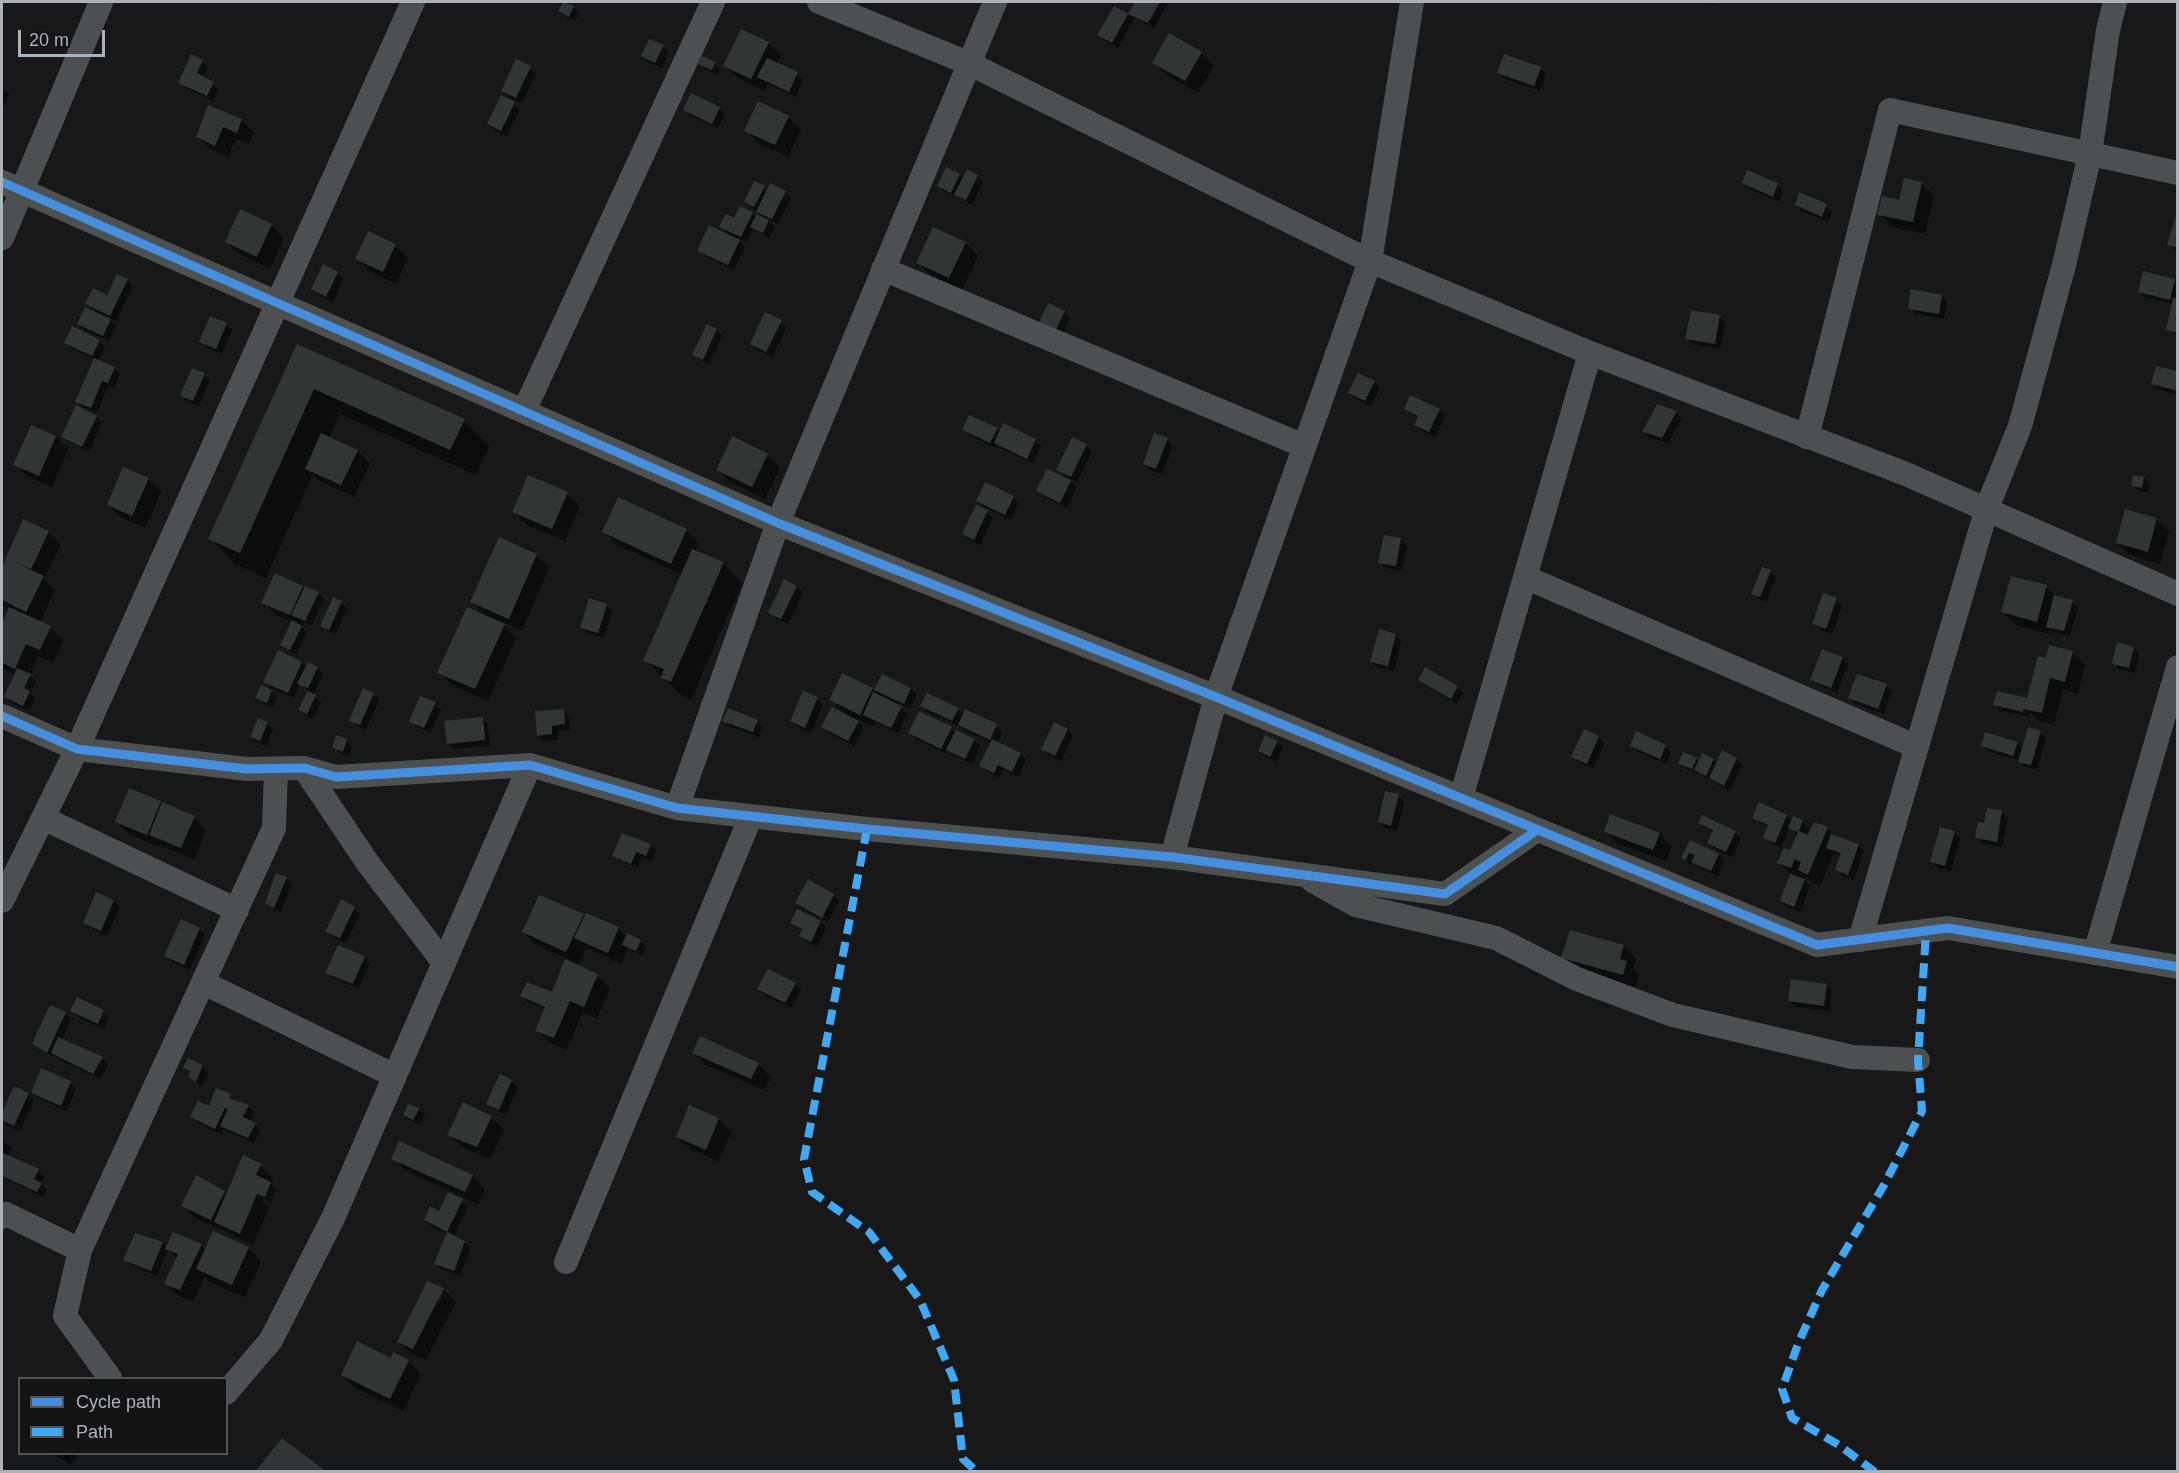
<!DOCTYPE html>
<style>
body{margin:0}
#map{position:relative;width:2179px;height:1473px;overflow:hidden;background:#181819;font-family:Arial,sans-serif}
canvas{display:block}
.frame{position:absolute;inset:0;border:3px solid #abb3b8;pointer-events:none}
.legend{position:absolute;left:18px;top:1377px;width:210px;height:78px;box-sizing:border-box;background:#131314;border:2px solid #505356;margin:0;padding:8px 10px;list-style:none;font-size:18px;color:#abb3b8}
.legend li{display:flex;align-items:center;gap:12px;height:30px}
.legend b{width:30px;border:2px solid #505356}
.scale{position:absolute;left:18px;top:30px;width:87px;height:27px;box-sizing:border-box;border:3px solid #abb3b8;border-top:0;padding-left:8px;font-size:18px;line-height:21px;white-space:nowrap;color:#abb3b8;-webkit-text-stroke:4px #131314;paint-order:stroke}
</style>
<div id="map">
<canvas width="2179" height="1473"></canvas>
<div class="frame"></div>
<ul class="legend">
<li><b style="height:8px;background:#468fdf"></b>Cycle path</li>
<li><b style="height:8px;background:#3fa9f5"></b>Path</li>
</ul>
<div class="scale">20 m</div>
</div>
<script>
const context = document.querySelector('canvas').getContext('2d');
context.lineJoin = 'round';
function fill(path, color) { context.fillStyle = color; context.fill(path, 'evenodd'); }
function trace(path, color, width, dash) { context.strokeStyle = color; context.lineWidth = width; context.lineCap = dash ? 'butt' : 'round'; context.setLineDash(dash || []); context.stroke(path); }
const shadow = new Path2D(`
 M554 2H567L566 3 573 7 579 13 575 21 566 17 560 11 563 5Z
 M1137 2H1169L1154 28 1134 18 1118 48 1105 41 1099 35 1114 8 1130 16Z
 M1699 2H1716V4Z
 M768 43 781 56 777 64 797 74 803 80 796 97 768 84 764 91 738 78 725 66Z
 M663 46 669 52 662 68 648 62 642 56Z
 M1201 53 1214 66 1198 93 1167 75 1154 63Z
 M202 61 208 67 203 78 219 89 213 101 186 88 180 82Z
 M700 63H714L720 69 718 75 706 69Z
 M530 68 536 74 522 103 508 97 503 91Z
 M1540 68 1546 74 1540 91 1505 79 1499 73Z
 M2 88 9 94 4 106 2 104Z
 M514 104 520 109 507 136 494 130 488 124Z
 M719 108 725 114 718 128 690 116 685 110Z
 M788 117 801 130 788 157 758 143 746 130Z
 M242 120 254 133 249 144 236 139 228 157 210 149 198 137Z
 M947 169 964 179 977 176 983 182 972 205 958 196 945 192 939 186Z
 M1744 183 1777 184 1783 190 1779 202 1750 189Z
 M1921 183 1934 196 1925 234 1892 227 1879 214 1901 202Z
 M764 187 768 191 785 192 791 198 778 224 766 219 775 227 769 238 753 228 747 242 736 237 745 247 734 270 705 256 699 250 731 237 721 227 752 213 756 218 766 220 745 202Z
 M1796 205 1826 206 1832 212 1828 222 1802 211Z
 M2178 213V253L2169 244Z
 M271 225 284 238 270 269 239 254 226 242Z
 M368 233 395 246 408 258 396 284 369 271 357 258Z
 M965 243 978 256 962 290 931 275 918 262Z
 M324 267 338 273 343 279 333 302 319 295 313 289Z
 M127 280 133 286 116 321 106 316 116 326 109 341 84 330 78 324 98 314 87 303 107 297Z
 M2174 280 2178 284V336L2168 329 2173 304 2145 297 2139 291Z
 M1941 296 1947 302 1944 319 1916 314 1910 308Z
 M1064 312 1070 318 1062 335 1047 328Z
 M1719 317 1725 323 1720 349 1693 345 1687 339Z
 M781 321 787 327 772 357 757 350 752 344Z
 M226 324 232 330 222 354 207 347 201 341Z
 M708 326 716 330 722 336 709 365 694 354Z
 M99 341 105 347 98 361 114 368 120 374 114 388 108 386 97 413 83 407 77 401 95 359 71 348 65 342Z
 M298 346 464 421 489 446 476 475 340 414 329 438 357 451 370 464 354 497 320 481 313 474 266 578 235 564 210 538Z
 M2178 373V395L2159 390 2153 384Z
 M204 374 210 380 199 406 188 402 182 396Z
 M1374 382 1380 388 1371 406 1356 399 1350 393Z
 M1411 397 1439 410 1445 416 1436 437 1422 431 1416 425 1419 418 1406 409Z
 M77 407 97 417 102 423 89 452 69 442 63 437Z
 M1676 412 1682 418 1668 443 1650 438 1644 432Z
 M997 429 1001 433 1035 440 1041 446 1033 463 1002 449 998 445 997 448 970 436 964 430Z
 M56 437 68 450 52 487 28 477 15 464Z
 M1167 440 1173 446 1162 474 1150 470 1144 464Z
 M1086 446 1092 452 1077 482 1066 477 1076 487 1067 508 1044 497 1038 491 1069 480 1058 469Z
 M767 455 780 468 765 499 730 482 718 470Z
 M529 477 567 494 580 506 565 541 527 525 514 512Z
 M2135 477 2144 478 2150 484 2148 493 2139 491 2133 485Z
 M148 479 161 492 145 528 121 517 108 505Z
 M1013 497 1019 503 1011 520 984 507 978 501Z
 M977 507 987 512 993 518 980 545 970 540 964 534Z
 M2156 519 2169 532 2160 564 2130 555 2117 543Z
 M24 521 48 532 61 545 44 579 55 590 40 622 50 627 63 640 53 662 38 656 30 676 36 682 30 693 35 698 29 711 12 703 6 697 16 675 2 669V626L9 609 2 605V570Z
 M686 530 699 543 695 552 723 563 742 583 691 700 682 696 645 660 682 575 616 544 604 531Z
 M1385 537 1401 540 1407 546 1402 571 1386 568 1380 562Z
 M536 555 549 568 522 631 500 621 516 638 488 701 452 685 439 672 488 618 472 602Z
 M1770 571 1776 577 1766 602 1759 599 1753 593Z
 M302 587 318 593 324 599 311 626 304 623 302 628 307 633 296 655 282 645 293 622 276 615 263 602Z
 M797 587 803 593 788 624 776 618 770 612Z
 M2046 587 2057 598 2072 602 2078 607 2070 636 2053 632 2050 629 2049 634 2016 625 2003 612Z
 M1836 600 1842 606 1832 634 1820 630 1814 624Z
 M341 603 347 609 335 635 322 626Z
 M606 605 612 611 604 638 588 634 582 628Z
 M1395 635 1401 641 1394 671 1378 668 1372 662Z
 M2133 648 2139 654 2135 673 2119 669 2113 663Z
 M279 652 302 663 307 668H317L323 674 313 695 321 702 313 719 300 710 309 691 300 684 294 698 271 688 265 682Z
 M2072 652 2085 665 2078 694 2063 690 2054 725 2039 721 2030 712 2029 717 2001 711 1995 705 2028 702 2047 660Z
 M1842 658 1848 664 1837 693 1818 685 1812 679Z
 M882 676 911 689 917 695 910 709 897 703 907 714 898 733 875 722 873 726 854 718 864 728 854 746 829 733 823 727 846 715 831 700 872 689 875 692Z
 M1419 679 1457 687 1463 693 1457 704 1425 685Z
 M1886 686 1892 692 1884 714 1856 704 1850 698Z
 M271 691 277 697 273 708 263 703 257 697Z
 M804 693 817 699 823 705 811 733 798 727 792 721Z
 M373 694 379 700 366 730 357 726 351 720Z
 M435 704 441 710 430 733 417 727 411 721Z
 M922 706 958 710 964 715 966 711 996 726 1002 732 997 743 1020 754 1026 760 1018 777 1004 770 1000 778 987 771 981 765 992 743 965 731 959 725V726L928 712Z
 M563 711 569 717 570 730 557 731 558 740 544 741 538 735Z
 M482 718 488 724 490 746 454 749 448 743Z
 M724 720 757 721 763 727 759 737 730 726Z
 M267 723 273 729 266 746 258 743 252 737Z
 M951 728 956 733 974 740 980 746 972 764 954 756 949 751 947 754 916 739 910 733Z
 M1067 730 1073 736 1061 761 1049 755 1043 749Z
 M2040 732 2046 738 2037 770 2026 767 2020 761 1988 751 1983 745 2017 743 2023 750Z
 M1598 737 1604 743 1593 769 1579 762 1573 756Z
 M346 741 352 747 349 757 339 753 333 747Z
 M1277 742 1283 748 1276 762 1265 757 1259 751Z
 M1631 745 1665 746 1671 752 1666 764 1637 751Z
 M1696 759 1699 762 1713 760 1717 764 1736 759 1742 765 1730 791 1699 773 1698 774 1686 769 1680 764Z
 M1398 796 1404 802 1397 831 1385 828 1379 822Z
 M160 802 163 805 194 817 206 830 194 860 160 844V847L129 834 117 822Z
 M1988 810 2002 812 2008 818 2002 847 1983 844 1977 837 1985 825Z
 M1786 816 1792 822 1794 818 1803 822 1809 828 1806 835 1809 837 1827 829 1835 837 1858 845 1864 851 1854 880 1843 876 1837 870 1841 856 1834 854 1820 886 1812 883 1806 876 1804 880 1810 886 1800 912 1787 907 1781 901 1791 875 1779 862 1791 852 1798 834 1790 828 1781 848 1771 843 1765 837 1769 827 1760 823 1754 817Z
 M1702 817 1735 833 1741 839 1732 857 1715 849 1709 843 1714 832 1706 828 1700 822Z
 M1605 831 1659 834 1672 847 1666 861 1618 844Z
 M1954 832 1960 838 1951 871 1938 868 1932 862Z
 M1690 842 1718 855 1724 861 1718 876 1699 867 1693 862 1692 865 1689 864 1683 858Z
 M650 845 656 851 652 861 642 857 638 868 620 861 614 855Z
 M286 879 292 885 280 913 266 902Z
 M809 881 833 895 839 901 828 922 802 909 796 903Z
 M97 894 114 901 120 907 107 936 90 928 84 922Z
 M354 908 360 914 346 943 333 937 327 931Z
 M797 911 821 922 827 928 817 947 807 942 801 936 803 931 791 923Z
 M583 915 618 928 627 937 640 941 646 947 642 956 628 948 621 964 586 948 579 964 537 945 524 932Z
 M199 929 205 935 190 970 172 962 166 956Z
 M1623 946 1636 959 1633 969 1639 975 1636 987 1576 970 1563 958Z
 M364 957 370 963 359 988 333 978 327 972Z
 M566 961 597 976 610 988 597 1019 583 1012 566 1050 550 1043 537 1030 546 1009 528 1002 522 996 552 994Z
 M795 984 801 990 791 1008 765 995 759 989Z
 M1826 985 1832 991 1829 1011 1796 1007 1790 1001Z
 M72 1011 103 1012 109 1017 104 1029 78 1017Z
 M65 1013 71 1019 62 1040 102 1058 108 1064 100 1079 58 1059 55 1055 54 1057 34 1044Z
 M693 1052 758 1064 771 1077 764 1090 706 1065Z
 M202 1066 208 1072 202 1087 190 1077 191 1074 185 1068Z
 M501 1076 512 1082 518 1088 505 1115 494 1109 488 1103Z
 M70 1083 76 1089 67 1111 38 1098 32 1092Z
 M15 1088 28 1094 34 1100 20 1131 6 1125 2 1120Z
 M217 1090 230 1096 236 1102 248 1106 254 1112 250 1122 261 1130 254 1143 227 1131 224 1128 221 1134 198 1123 192 1117 210 1108Z
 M690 1107 719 1119 731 1132 719 1161 690 1149 677 1137Z
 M419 1109 425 1115 419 1124 411 1121 405 1115Z
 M491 1117 504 1130 490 1159 462 1147 449 1135Z
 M2 1140 12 1148 8 1157 38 1171 44 1177 41 1184 47 1191 43 1197 2 1177Z
 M393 1158 472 1176 485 1189 478 1204 406 1171Z
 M260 1166 273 1178 271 1184 276 1190 271 1202 264 1199 263 1201 269 1208 253 1245 196 1218 183 1206 224 1192 227 1195Z
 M448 1194 462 1201 468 1207 453 1237 464 1242 470 1248 460 1276 442 1270 436 1264 448 1234 431 1226 425 1220 439 1213ZM446 1228 453 1236 446 1233Z
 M136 1235 163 1243 167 1248 201 1245 206 1250 248 1248 261 1261 245 1297 210 1282 205 1276 193 1302 179 1296 166 1284 177 1258 168 1249 157 1276 131 1265 125 1259Z
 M428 1282 443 1289 456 1302 426 1360 412 1354 399 1342ZM440 1293H444L439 1302 436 1301Z
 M391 1360 408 1361 421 1374 403 1411 355 1388 343 1375Z
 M54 1454H79L71 1465Z`);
const building = new Path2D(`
 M563 2 574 6 569 17 558 11Z
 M1135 2H1160L1148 23 1128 14Z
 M1114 6 1128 14 1112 43 1097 35Z
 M741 29 769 42 751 79 723 66Z
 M1169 33 1202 52 1185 81 1152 63Z
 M649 39 664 45 655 63 641 56Z
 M191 54 203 60 197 73 214 82 207 96 178 83Z
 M1504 54 1541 67 1534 86 1497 73Z
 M702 56 715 62 712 70 698 64Z
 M767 58 798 72 789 92 757 77Z
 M516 59 531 66 516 98 501 91Z
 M691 93 720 107 712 124 683 110Z
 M501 95 515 102 501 131 487 124Z
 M758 101 789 116 775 145 744 131Z
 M208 105 242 119 237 133 223 127 215 146 196 137Z
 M946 167 960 174 951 193 937 186Z
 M967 169 978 175 966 200 954 195Z
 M1747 170 1778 183 1773 197 1742 183Z
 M1904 178 1922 182 1913 222 1877 215 1882 196 1899 200Z
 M754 181 765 186 754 207 744 202Z
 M770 183 786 191 772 219 756 212Z
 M1799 192 1827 204 1822 217 1795 205Z
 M740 206 753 212 741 237 719 227 726 214 734 218Z
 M240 209 272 224 257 257 225 242Z
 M2178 209V248L2167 245Z
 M757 214 769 220 763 233 750 227Z
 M709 225 740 240 728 265 697 251Z
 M933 227 966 242 949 278 916 263Z
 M368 231 396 244 383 272 355 259Z
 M323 264 338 272 326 297 311 289Z
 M2143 271 2175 279 2170 300 2138 292Z
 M117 274 128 279 110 316 85 304 93 288 107 295Z
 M1911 289 1942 295 1939 314 1908 309Z
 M2173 298 2178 299V333L2166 330Z
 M1048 303 1065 311 1056 330 1039 322Z
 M85 307 111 319 103 336 77 324Z
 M1691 310 1720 315 1715 344 1685 339Z
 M765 312 782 320 766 352 750 344Z
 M210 316 227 323 216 349 199 342Z
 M707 324 717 329 703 360 692 355Z
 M72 326 100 340 92 356 64 343Z
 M297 344 465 419 450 450 314 389 240 553 208 539Z
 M94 358 115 367 108 383 102 381 91 408 75 402Z
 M2156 366 2178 371V391L2151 384Z
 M192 368 205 373 193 401 180 396Z
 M1358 373 1375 381 1365 401 1348 393Z
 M1410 395 1440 409 1429 432 1414 425 1418 416 1404 409Z
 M1657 404 1677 411 1662 438 1642 432Z
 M76 405 97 416 82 447 61 437Z
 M969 415 998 428 990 443 962 430Z
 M1003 423 1036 439 1027 459 994 443Z
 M31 425 56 436 39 476 13 465Z
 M321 433 358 450 341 485 305 469Z
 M1154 433 1168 438 1156 469 1143 464Z
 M732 436 768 454 752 487 716 470Z
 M1072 437 1087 444 1071 477 1056 470Z
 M123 467 149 478 132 516 107 505Z
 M1047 469 1071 480 1060 503 1036 491Z
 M528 475 568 492 552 529 512 512Z
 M2133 475 2144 477 2142 488 2131 486Z
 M985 482 1014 496 1005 515 976 501Z
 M618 497 687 529 671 564 602 532Z
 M976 505 988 510 974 540 962 534Z
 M2125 509 2157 518 2148 552 2116 543Z
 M23 519 49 531 31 569 14 562 44 576 26 612 2 600V567Z
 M1384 535 1401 538 1396 566 1378 563Z
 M499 537 537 554 509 619 470 602Z
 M692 549 724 562 671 682 661 678 664 669 643 661Z
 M1762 567 1771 570 1760 597 1751 594Z
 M275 573 303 586 290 615 261 603Z
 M2011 576 2047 585 2037 622 2001 612Z
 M784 579 797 586 781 619 768 613Z
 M305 586 319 592 305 621 291 615Z
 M1823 593 1837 598 1826 629 1812 624Z
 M2054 595 2073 600 2064 631 2046 627Z
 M333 597 342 601 329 630 320 626Z
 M589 598 607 604 598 633 580 628Z
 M9 607 51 626 40 650 26 644 15 669 2 663V623Z
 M467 607 505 624 475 689 437 673Z
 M292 620 302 626 290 650 280 645Z
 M1379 629 1396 634 1388 666 1370 662Z
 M2117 642 2134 647 2129 668 2112 664Z
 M2049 645 2073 651 2065 682 2050 678 2042 713 2024 709 2023 712 1993 705 1997 691 2027 698 2038 656 2046 658Z
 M1822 649 1843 657 1831 688 1810 680Z
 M278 650 302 662 288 693 263 682Z
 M308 662 318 667 308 688 297 684Z
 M1425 667 1458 686 1451 699 1418 680Z
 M17 668 31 674 24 688 30 691 23 706 4 697Z
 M842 673 873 688 860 715 829 700Z
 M882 674 911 688 904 704 874 690Z
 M1857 674 1887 684 1878 709 1848 698Z
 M261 685 272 690 267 703 255 698Z
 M363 688 374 693 360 725 349 721Z
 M308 691 316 695 307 714 298 710Z
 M803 691 818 697 805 728 790 721Z
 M873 692 902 706 891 728 863 715Z
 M927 693 959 708 952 721 920 706Z
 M420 696 436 702 424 728 409 722Z
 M832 707 859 721 848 741 821 727Z
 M728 708 758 720 753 732 722 721Z
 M564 709 565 724 552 726V734L537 736 535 711Z
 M965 709 997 724 990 740 958 725Z
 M919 711 952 727 941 749 908 733Z
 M483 717 485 740 447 744 444 721Z
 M258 718 268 722 260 741 250 737Z
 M1054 722 1068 729 1055 756 1041 749Z
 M2028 727 2041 731 2031 765 2018 762Z
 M1584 729 1599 736 1587 764 1571 757Z
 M956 730 975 739 965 759 946 750Z
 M1636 731 1666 745 1660 759 1630 746Z
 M1985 732 2018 742 2013 756 1981 746Z
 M336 735 347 739 343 752 332 748Z
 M1265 735 1278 741 1270 757 1258 751Z
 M992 739 1021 753 1012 772 998 765 994 773 979 766Z
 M1722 750 1737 758 1724 786 1709 778Z
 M1683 752 1697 758 1692 769 1678 764Z
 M1702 753 1714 759 1706 776 1694 770Z
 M129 788 161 801 147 835 115 822Z
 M1385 791 1399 794 1391 826 1378 822Z
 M162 802 195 816 181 848 149 835Z
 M1759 802 1787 815 1775 843 1763 838 1768 825 1752 818Z
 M1987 808 2002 810 1997 842 1975 838 1978 822 1984 823Z
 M1610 814 1660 833 1653 850 1604 832Z
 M1702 815 1736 831 1726 852 1707 843 1713 830 1698 823Z
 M1793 816 1803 820 1799 831 1808 835 1814 822 1828 827 1808 875 1798 870 1801 862 1795 859 1791 868 1777 863 1784 848 1790 850 1798 832 1788 828Z
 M1940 827 1955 831 1945 866 1930 862Z
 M622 833 651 844 646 856 636 852 631 864 612 856Z
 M1831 834 1859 844 1848 875 1835 870 1841 853 1826 848Z
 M1690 840 1719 854 1711 871 1691 862 1695 855 1689 853 1686 860 1681 858Z
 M276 873 287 877 274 908 265 903Z
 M1790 874 1805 879 1794 907 1780 901Z
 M808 879 834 894 822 918 795 903Z
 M96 892 114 900 101 931 83 923Z
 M539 895 584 914 566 952 522 932Z
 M341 899 355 907 340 938 325 932Z
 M797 909 821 921 811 942 799 936 802 929 790 923Z
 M586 913 619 927 608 953 574 938Z
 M181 919 200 928 184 965 164 956Z
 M1570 930 1624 945 1620 959 1627 961 1623 975 1561 958Z
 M627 933 641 940 636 951 622 945Z
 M338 945 365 956 353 984 325 973Z
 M565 959 598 974 584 1007 570 1001 554 1038 535 1031 545 1007 520 996 527 982 552 992Z
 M768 969 796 983 785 1003 757 989Z
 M1791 979 1827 984 1824 1006 1788 1001Z
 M77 997 104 1010 98 1024 70 1011Z
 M50 1005 66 1012 47 1053 32 1044Z
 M700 1036 759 1063 751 1079 692 1053Z
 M58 1037 103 1057 93 1074 51 1053Z
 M188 1058 203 1065 196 1082 188 1077 190 1071 183 1068Z
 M41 1068 71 1081 61 1106 31 1093Z
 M500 1074 512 1080 499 1110 486 1104Z
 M14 1086 29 1093 14 1126 2 1120V1113Z
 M216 1088 231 1094 229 1098 249 1105 243 1117 256 1123 248 1138 220 1126 228 1109 225 1108 215 1129 190 1117 198 1101 209 1106Z
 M463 1102 492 1116 477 1147 447 1135Z
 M408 1104 420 1108 413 1120 403 1115Z
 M689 1105 719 1118 706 1150 676 1137Z
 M399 1141 473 1175 465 1192 391 1159Z
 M3 1153 39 1169 34 1179 42 1183 37 1192 2 1176Z
 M243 1155 261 1164 256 1175 271 1182 265 1197 257 1194 240 1234 214 1222Z
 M196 1175 225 1191 211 1220 181 1206Z
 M448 1192 463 1199 447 1232 424 1220 430 1206 439 1211Z
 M213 1231 249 1247 232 1285 196 1269Z
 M173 1232 202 1244 180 1290 164 1284 178 1254 165 1249Z
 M447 1232 465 1241 454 1271 434 1264Z
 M135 1233 163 1242 151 1271 123 1260Z
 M427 1281 444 1288 413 1349 397 1342Z
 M357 1341 391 1358 393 1352 409 1360 390 1399 341 1375Z
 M282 1438 327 1472H255Z`);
const minor = new Path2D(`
 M819 2 968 63 1370 261 1590 353 1906 474 2178 594
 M2 182 778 523 1216 697 1817 945 1948 928 2178 967
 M2 238 101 2
 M883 269 1304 446
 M524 411 713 2
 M1807 437 1890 110 2178 173
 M1525 577 1917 747
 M2 716 77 749 247 769 304 768 336 777 530 765 677 808 867 829 1172 857 1445 894 1537 830
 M304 768 367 862 444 963
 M1461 798 1590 353
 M677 808 778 523 995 2
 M43 818 237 910
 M1172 857 1216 697 1370 261 1412 2
 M1313 881 1356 905 1496 938 1577 979 1673 1015 1852 1057 1918 1060
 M2 901 77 749 413 2
 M1860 940 1987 508 2020 426 2064 265 2090 154 2108 30 2115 2
 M2095 953 2178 667
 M204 983 395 1076
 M2 1217 6 1214 80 1250
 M566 1262 751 816
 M110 1378 65 1316 80 1250 274 828 276 769
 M226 1393 271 1340 333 1218 530 765`);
const quiet = new Path2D(`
 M867 829 804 1159 812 1192 869 1232 920 1300 954 1380 963 1459 977 1472
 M1875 1472 1839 1445 1792 1418 1782 1389 1798 1344 1822 1290 1884 1185 1922 1111 1918 1060 1926 931`);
const cycleway = new Path2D(`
 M2 182 778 523 1216 697 1817 945 1948 928 2178 967
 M2 716 77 749 247 769 304 768 336 777 530 765 677 808 867 829 1172 857 1445 894 1537 830`);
fill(shadow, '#0007');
fill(building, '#333434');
trace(minor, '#4d5051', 24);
trace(quiet, '#3fa9f5', 8, [15, 8]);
trace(cycleway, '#468fdf', 9);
</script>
